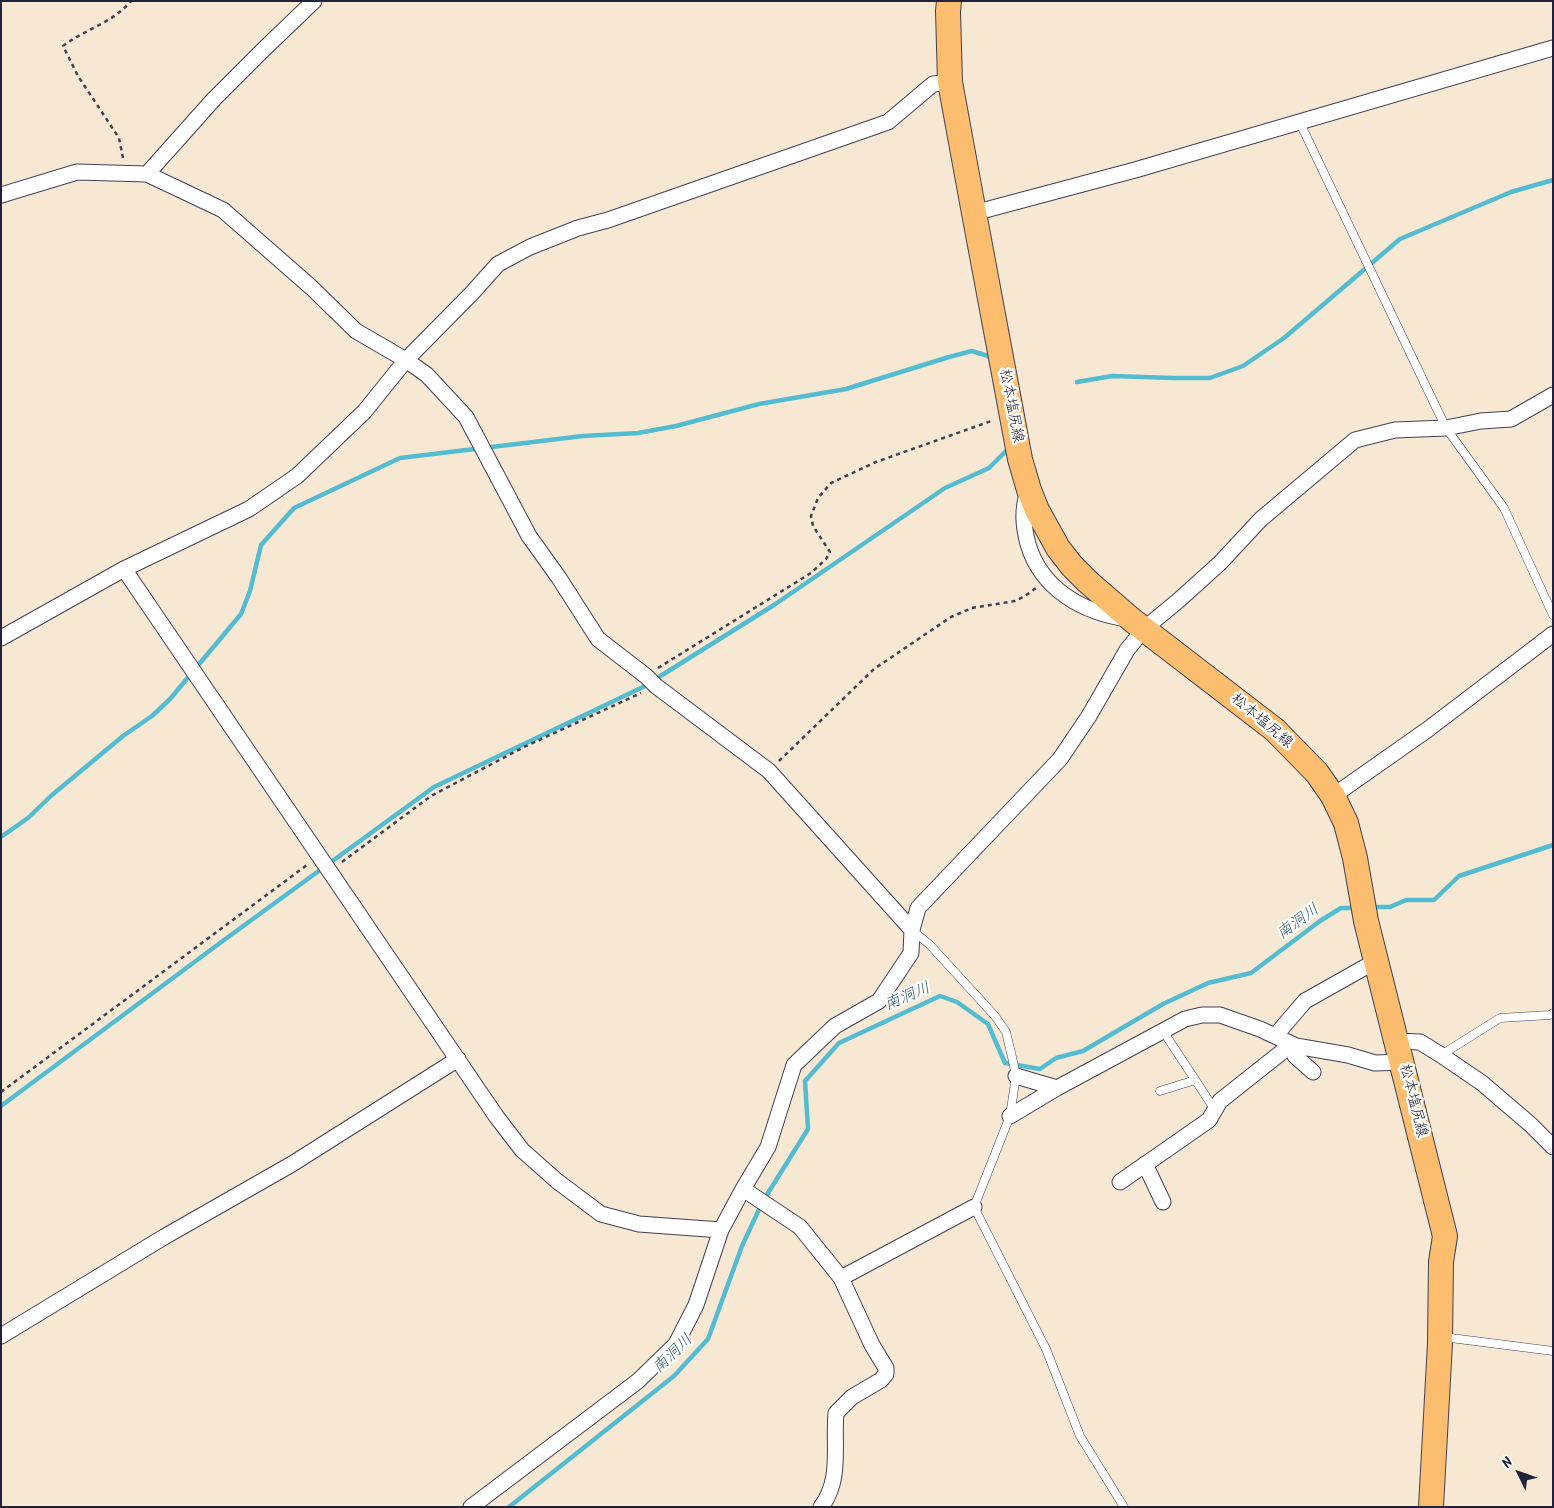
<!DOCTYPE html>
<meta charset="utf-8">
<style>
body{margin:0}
#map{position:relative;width:1554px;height:1508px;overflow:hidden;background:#f7e8d4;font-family:Kalam,sans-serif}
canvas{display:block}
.frame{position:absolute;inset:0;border:2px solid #22223b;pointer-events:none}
.north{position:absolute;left:1494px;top:1448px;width:50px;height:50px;-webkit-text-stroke:4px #fdfcf7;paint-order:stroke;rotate:312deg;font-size:14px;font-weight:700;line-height:20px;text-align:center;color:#22223b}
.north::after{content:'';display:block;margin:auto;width:18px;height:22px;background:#22223b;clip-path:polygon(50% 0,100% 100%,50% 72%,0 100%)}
</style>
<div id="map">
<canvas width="1554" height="1508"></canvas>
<div class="frame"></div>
<div class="north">N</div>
</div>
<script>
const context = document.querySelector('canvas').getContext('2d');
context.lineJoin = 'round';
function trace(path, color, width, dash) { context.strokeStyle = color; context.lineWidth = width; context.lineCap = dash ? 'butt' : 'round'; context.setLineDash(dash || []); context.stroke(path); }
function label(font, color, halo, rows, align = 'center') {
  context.font = font + ' Kalam,"Klee One",sans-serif'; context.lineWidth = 5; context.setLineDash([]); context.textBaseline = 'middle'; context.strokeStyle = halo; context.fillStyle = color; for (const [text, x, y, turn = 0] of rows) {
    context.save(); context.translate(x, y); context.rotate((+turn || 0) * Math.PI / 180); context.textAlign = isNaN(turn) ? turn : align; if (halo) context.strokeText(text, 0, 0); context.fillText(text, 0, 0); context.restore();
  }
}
const stream = new Path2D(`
 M1077 382 1112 376 1174 378H1210L1243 366 1284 338 1400 239 1511 192 1553 180
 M1 837 28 818 52 795 123 736 152 716 170 699 241 614 250 591 261 545 294 508 400 458 583 436 638 433 676 426 759 404 846 389 949 357 972 351 991 357
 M1370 907H1390L1406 900H1434L1459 876 1553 845
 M1 1106 224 940 434 787 643 687 774 605 945 488 989 468 1006 451
 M509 1507 674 1376 708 1339 742 1246 763 1201 808 1129 805 1081 839 1043 940 996 957 1002 988 1024 1005 1063 1040 1069 1056 1058 1083 1051 1163 1004 1208 983 1251 973 1320 921 1341 908H1357`);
const path = new Path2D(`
 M123 158 119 138 78 76 63 46C85 29 113 23 131 1
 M658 668 811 573 826 559 830 552 813 526 811 516 818 498 831 483 876 462 994 420
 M779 761 874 669 951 617 972 608 1015 601 1025 596 1036 588
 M342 862 431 796 524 747 641 693
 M1 1092 307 865`);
const service = new Path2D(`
 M1300 123 1446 428 1504 508 1553 615
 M912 930 930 945 995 1016 1006 1032 1012 1057 1016 1076 1010 1116 974 1207 1046 1349 1080 1436 1124 1507
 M1163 1031 1215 1110
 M1441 1055 1500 1018 1550 1015 1553 1013
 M1160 1091 1195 1080
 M1443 1337 1553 1351`);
const minor = new Path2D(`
 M147 174 214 99 262 51 314 1
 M1 195 77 172 147 174 223 210 312 288 356 331 406 360 427 375 466 417 529 536 559 578 598 639 646 676 656 686 769 771 912 930
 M974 213 1135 170 1553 48
 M1028 491C1022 510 1023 525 1028 544 1041 589 1083 613 1128 619
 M124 569 496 1116 522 1150 557 1181 601 1214 639 1224 721 1230
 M1 638 124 569 249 509 297 476 364 412 406 360 473 292 498 264 530 247 578 228 608 220 888 122 933 84 950 82
 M1333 796 1427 730 1553 634
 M1275 1036 1305 1001 1376 961
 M1397 1041 1420 1042 1441 1055 1482 1083 1531 1125 1553 1147
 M1016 1076 1057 1088
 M1010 1116 1057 1088 1185 1019 1202 1015H1220L1260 1029 1296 1046 1348 1055 1375 1063 1402 1062
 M1145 1164 1163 1202
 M1120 1182 1209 1120 1220 1101 1292 1044 1295 1056 1313 1072
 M743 1189 800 1227 841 1278 872 1345 886 1368V1374L881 1380 852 1397 836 1413C833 1445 842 1480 821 1507
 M841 1278 974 1207
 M1 1336 164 1237 292 1164 458 1059
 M471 1507 638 1381 676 1344 696 1305 721 1230 743 1189 768 1147 794 1065 835 1026 879 1001 911 953 912 930 918 908 1060 759 1089 716 1127 650 1144 629 1179 600 1220 563 1261 519 1355 440 1395 430 1446 428 1481 421 1511 419 1553 395`);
const primary = new Path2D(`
 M949 1 948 11 950 82 974 213 1020 459 1029 490 1037 510 1058 548 1072 566 1088 582 1132 620 1275 730 1317 773 1333 796 1346 823 1355 858 1366 921 1445 1236 1441 1262 1440 1343 1431 1507`);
const streetNames = [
 ["松本塩尻線",1010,406,79],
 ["松本塩尻線",1261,722,40],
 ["松本塩尻線",1412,1101,76]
];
const waterNames = [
 ["南洞川",1299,923,-36],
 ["南洞川",908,998,-23],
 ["南洞川",674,1355,-44]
];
trace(stream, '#54bcd1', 4.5);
trace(service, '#424052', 9);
trace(minor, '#424052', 17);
trace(primary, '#424052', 26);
trace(path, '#424052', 2.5, [4, 4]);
trace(service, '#fff', 8);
trace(minor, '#fff', 15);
trace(primary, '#fcbd6f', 24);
label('15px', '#22223b', '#fdfcf7', streetNames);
label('italic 16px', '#366077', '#fdfcf7', waterNames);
</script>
